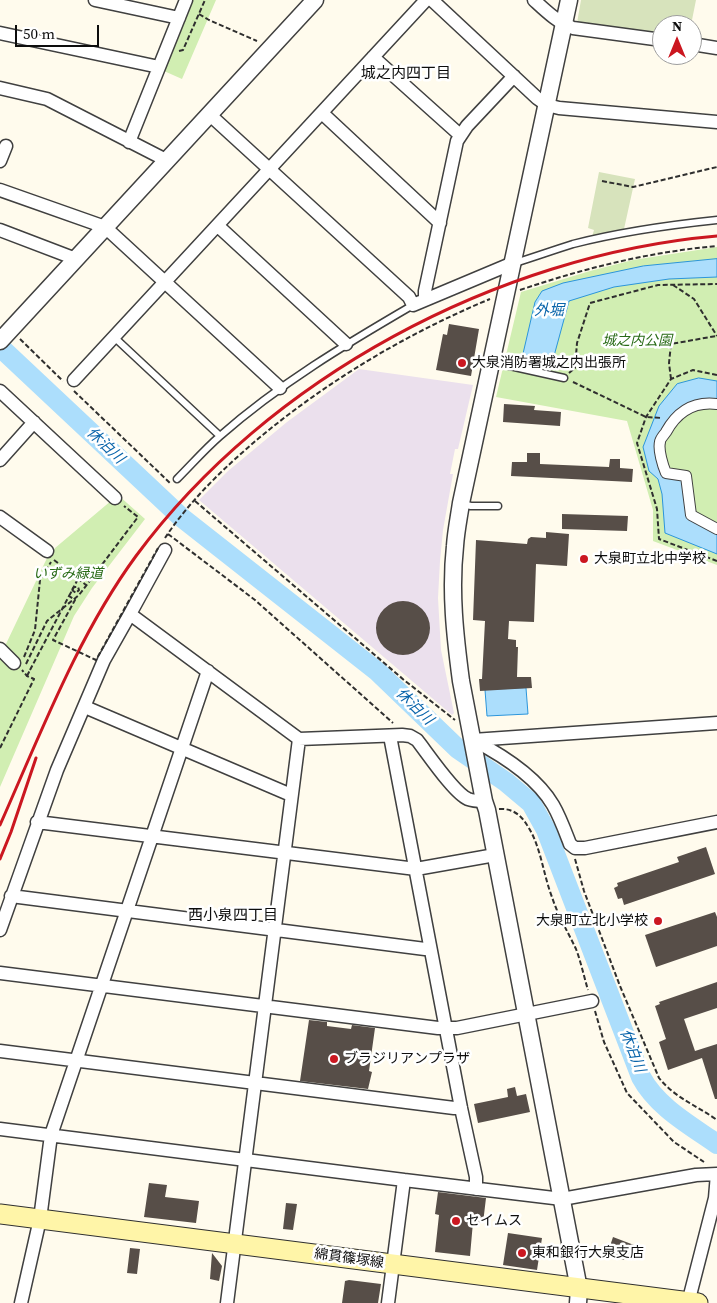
<!DOCTYPE html>
<meta charset="utf-8">
<style>
body{margin:0}
#map{position:relative;width:717px;height:1303px;overflow:hidden;background:#fffbed;font-family:"Source Serif 4",serif}
canvas{display:block}
.north{position:absolute;left:652px;top:15px;width:50px;height:50px;box-sizing:border-box;background:#fff;border:1px solid #9e9e9e;border-radius:50%;rotate:0deg;font-size:14px;font-weight:700;line-height:20px;text-align:center;color:#0d0d0d}
.north::after{content:'';display:block;margin:auto;width:18px;height:22px;background:#cb1720;clip-path:polygon(50% 0,100% 100%,50% 72%,0 100%)}
.scale{position:absolute;left:15px;top:25px;width:84px;height:22px;box-sizing:border-box;border:2px solid #0d0d0d;border-top:0;padding-left:6px;font-size:15px;line-height:18px;white-space:nowrap;color:#0d0d0d;-webkit-text-stroke:4px #fff;paint-order:stroke}
</style>
<div id="map">
<canvas width="717" height="1303"></canvas>
<div class="north">N</div>
<div class="scale">50 m</div>
</div>
<script>
const context = document.querySelector('canvas').getContext('2d');
context.lineJoin = 'round';
function fill(path, color) { context.fillStyle = color; context.fill(path, 'evenodd'); }
function trace(path, color, width, dash) { context.strokeStyle = color; context.lineWidth = width; context.lineCap = dash ? 'butt' : 'round'; context.setLineDash(dash || []); context.stroke(path); }
function label(font, color, halo, rows, align = 'center') {
  context.font = font + ' "Source Serif 4","Noto Sans JP",serif'; context.lineWidth = 5; context.setLineDash([]); context.textBaseline = 'middle'; context.strokeStyle = halo; context.fillStyle = color; for (const [text, x, y, turn = 0] of rows) {
    context.save(); context.translate(x, y); context.rotate((+turn || 0) * Math.PI / 180); context.textAlign = isNaN(turn) ? turn : align; if (halo) context.strokeText(text, 0, 0); context.fillText(text, 0, 0); context.restore();
  }
}
const industrial = new Path2D(`
 M359 369 473 385 458 449H455L450 474H453L443 530 440 561 438 598 441 650 454 713 452 715 199 500 228 471 287 422Z`);
const green = new Path2D(`
 M191 0H216L182 79 164 71 169 61 167 58Z
 M717 247V565L653 541V510L627 421 496 397 521 292 590 271 633 260Z
 M118 495 145 519 92 588 74 616 0 787V659L1 658 15 670 20 659 5 646 47 558 55 548Z`);
const cemetery = new Path2D(`
 M581 0H696L691 25H662V35L577 23Z
 M599 172 635 179 624 229 592 237 594 230 588 228Z`);
const water = new Path2D(`
 M717 259V277L669 279 614 287 569 301 551 367 522 358 535 302 542 291 563 283 643 266Z
 M699 378 717 381V399C690 395 666 415 657 440 655 447 658 459 659 467L683 479 688 517 717 532V554L665 533 662 494 658 479 649 471 643 447 659 406 677 384Z
 M526 688 528 714 487 716 485 690Z`);
const river = new Path2D(`
 M0 347 181 517 378 672 458 749 506 782 531 803 546 830 641 1077C657 1107 690 1125 717 1144`);
const building = new Path2D(`
 M449 324 479 329 471 376 436 370 443 334 447 335Z
 M504 404 535 406 534 410 561 412 560 426 503 422Z
 M527 453H540V464L609 467 610 459H620V468L633 469 632 482 511 476 512 462H527Z
 M562 514 628 516 627 531 562 529Z
 M546 532 569 534 567 566 536 564 534 622 509 621 508 639 516 640V647H518L517 677H531L532 688 480 691 479 679H482L485 621 473 620 476 540 527 544 528 539 531 537 546 538Z
 M376 628a27 27 0 1 1 54 0a27 27 0 1 1-54 0Z
 M706 847 715 874 624 905 622 898 618 899 614 888 618 886 617 883 679 862 677 857Z
 M715 912 717 917V946L656 967 645 935Z
 M717 982V1008L684 1019 695 1051 717 1044V1099H715L702 1058 668 1070 659 1042 666 1039 655 1006 660 1004 659 1002Z
 M309 1020 327 1022V1026L351 1029 352 1025 375 1028 369 1071 372 1072 368 1089 300 1081Z
 M515 1087 517 1096 526 1094 530 1112 478 1123 474 1104 508 1097 507 1089Z
 M149 1183 167 1185 165 1197 199 1201 196 1223 144 1217Z
 M438 1192 486 1198 483 1223 473 1222 470 1256 435 1252 439 1215 435 1214Z
 M286 1203 297 1204 293 1230 283 1229Z
 M508 1233 542 1238 537 1270 503 1265Z
 M613 1237 634 1245 630 1255 627 1253 624 1260 610 1255 611 1253 608 1252Z
 M130 1248 140 1249 137 1274 127 1273Z
 M212 1253 222 1266 219 1281 210 1279Z
 M349 1280 381 1284 378 1303H342L345 1281Z`);
const path = new Path2D(`
 M199 14 209 20 257 41
 M179 51 183 50 205 0
 M602 181 633 187 717 167
 M673 285 694 299 717 336
 M520 290C585 268 649 252 717 246
 M20 339 63 381
 M569 373 575 368 577 343 590 303 658 285 717 284
 M717 375 693 370 671 379 646 417 637 443 657 509 659 539 717 561
 M671 379 669 363 671 344 716 336
 M573 382 646 417 662 418
 M74 391 170 483
 M195 501 404 680 455 720
 M168 534 255 600 393 723
 M165 538C190 500 225 467 259 438 329 380 406 334 490 299
 M54 560 86 585
 M72 590 78 579
 M24 657 35 630 40 580 51 562
 M26 664 47 621 79 595 138 517 124 506
 M27 676 30 670
 M0 748 34 679 27 676 22 670
 M499 809C512 808 521 815 527 825 541 846 543 874 552 897 558 916 568 932 576 949 581 962 584 977 588 990
 M575 859 584 891 620 986 659 1078C675 1098 696 1105 717 1120
 M595 1011 604 1042 627 1093 674 1142 704 1162`);
const service = new Path2D(`
 M515 263C534 257 554 250 573 244 620 232 669 225 717 220
 M114 337 220 436
 M492 362 564 378
 M177 479C191 465 205 449 220 436 279 384 346 344 413 305
 M462 504 471 506H498`);
const pedestrian = new Path2D(`
 M717 404C693 401 677 412 666 432 664 435 660 439 660 442 658 450 663 466 666 473L686 476 691 515 717 529`);
const minor = new Path2D(`
 M95 0 179 18
 M432 0 537 98 547 105 559 108 717 122
 M534 0C546 11 557 22 573 28L662 40
 M0 33 159 67
 M692 44 717 48
 M373 57 460 135
 M0 88 47 99 166 160
 M322 113 440 223
 M209 114 409 297 413 305 513 263
 M129 142 186 0
 M0 161 6 146
 M0 190 105 227 280 388
 M218 226 346 344
 M0 230 76 259
 M425 299V291L457 141 467 126 514 76
 M74 380 426 0
 M0 391 115 498
 M0 460 34 422
 M0 517 47 551
 M130 614 165 550
 M0 649 14 663
 M85 707 291 795
 M390 736 461 1108 476 1177V1189
 M473 740C502 755 536 776 553 805 560 817 565 831 570 844L575 848H585L717 822
 M473 740 717 723
 M37 822 416 869 495 855
 M11 896 425 949 430 948
 M0 930 57 770 104 660 130 614 299 739 402 735 410 736 417 740C428 754 454 793 468 799 473 801 479 801 484 801
 M0 973 438 1028H457L592 1001
 M0 1051 454 1108H461
 M0 1129 404 1180 562 1199 696 1175 717 1174
 M21 1303 40 1219 51 1135 208 671
 M227 1303 299 739
 M388 1303 404 1180
 M688 1303 715 1198 717 1174`);
const tertiary = new Path2D(`
 M569 0 461 503C459 517 456 531 455 546 450 591 455 636 461 681L484 801 487 810 579 1289 578 1303
 M0 341 315 0`);
const secondary = new Path2D(`
 M0 1214 698 1303`);
const rail = new Path2D(`
 M0 825C40 735 78 635 136 556 267 378 498 255 717 236
 M0 859 11 832 36 758`);
const pathBridge = new Path2D(`
 M69 596 74 587H78L79 590 76 593 72 590
 M30 670 69 596 75 600 53 640 96 660 158 548`);
const markers = [
 [462,363,5,"#cb1720"],
 [584,559,5,"#cb1720"],
 [658,921,5,"#cb1720"],
 [334,1059,5,"#cb1720"],
 [456,1221,5,"#cb1720"],
 [522,1253,5,"#cb1720"]
];
const parkNames = [
 ["城之内公園",637,341],
 ["いずみ緑道",68,574]
];
const poiNames = [
 ["大泉消防署城之内出張所",472,363],
 ["大泉町立北中学校",594,559],
 ["大泉町立北小学校",648,921,"right"],
 ["ブラジリアンプラザ",344,1059],
 ["セイムス",466,1221],
 ["東和銀行大泉支店",532,1253]
];
const streetNames = [
 ["綿貫篠塚線",349,1259,8]
];
const neighbourhoodNames = [
 ["城之内四丁目",406,74],
 ["西小泉四丁目",233,916]
];
const waterNames = [
 ["外堀",549,311],
 ["休泊川",105,446,43],
 ["休泊川",414,707,44],
 ["休泊川",632,1051,69]
];
fill(industrial, '#ebe0ed');
fill(green, '#d1eeb2');
fill(cemetery, '#d7e3bc');
fill(water, '#acdefc');
trace(water, '#2b95db', 1);
trace(river, '#acdefc', 20);
fill(building, '#574e48');
trace(service, '#404040', 9);
trace(pedestrian, '#404040', 12);
trace(minor, '#404040', 15);
trace(tertiary, '#404040', 19);
trace(secondary, '#2f2f2f', 21);
trace(path, '#2f2f2f', 2, [5, 2.5]);
trace(service, '#fff', 6);
trace(pedestrian, '#fff', 10);
trace(minor, '#fff', 12);
trace(tertiary, '#fff', 16);
trace(secondary, '#fff5a8', 19);
trace(rail, '#cb1720', 3);
trace(pathBridge, '#2f2f2f', 2, [5, 2.5]);
for (const [x, y, r, color] of markers) { const dot = new Path2D(); dot.arc(x, y, r, 0, 2 * Math.PI); context.fillStyle = color; context.fill(dot); trace(dot, '#fff', 2); }
label('italic 14px', '#296b17', '#fff', parkNames);
label('14px', '#0d0d0d', '#fff', poiNames, 'left');
label('14px', '#0d0d0d', '#fff', streetNames);
label('15px', '#0d0d0d', '#fff', neighbourhoodNames);
label('italic 15px', '#0a65ab', '#fff', waterNames);
</script>
